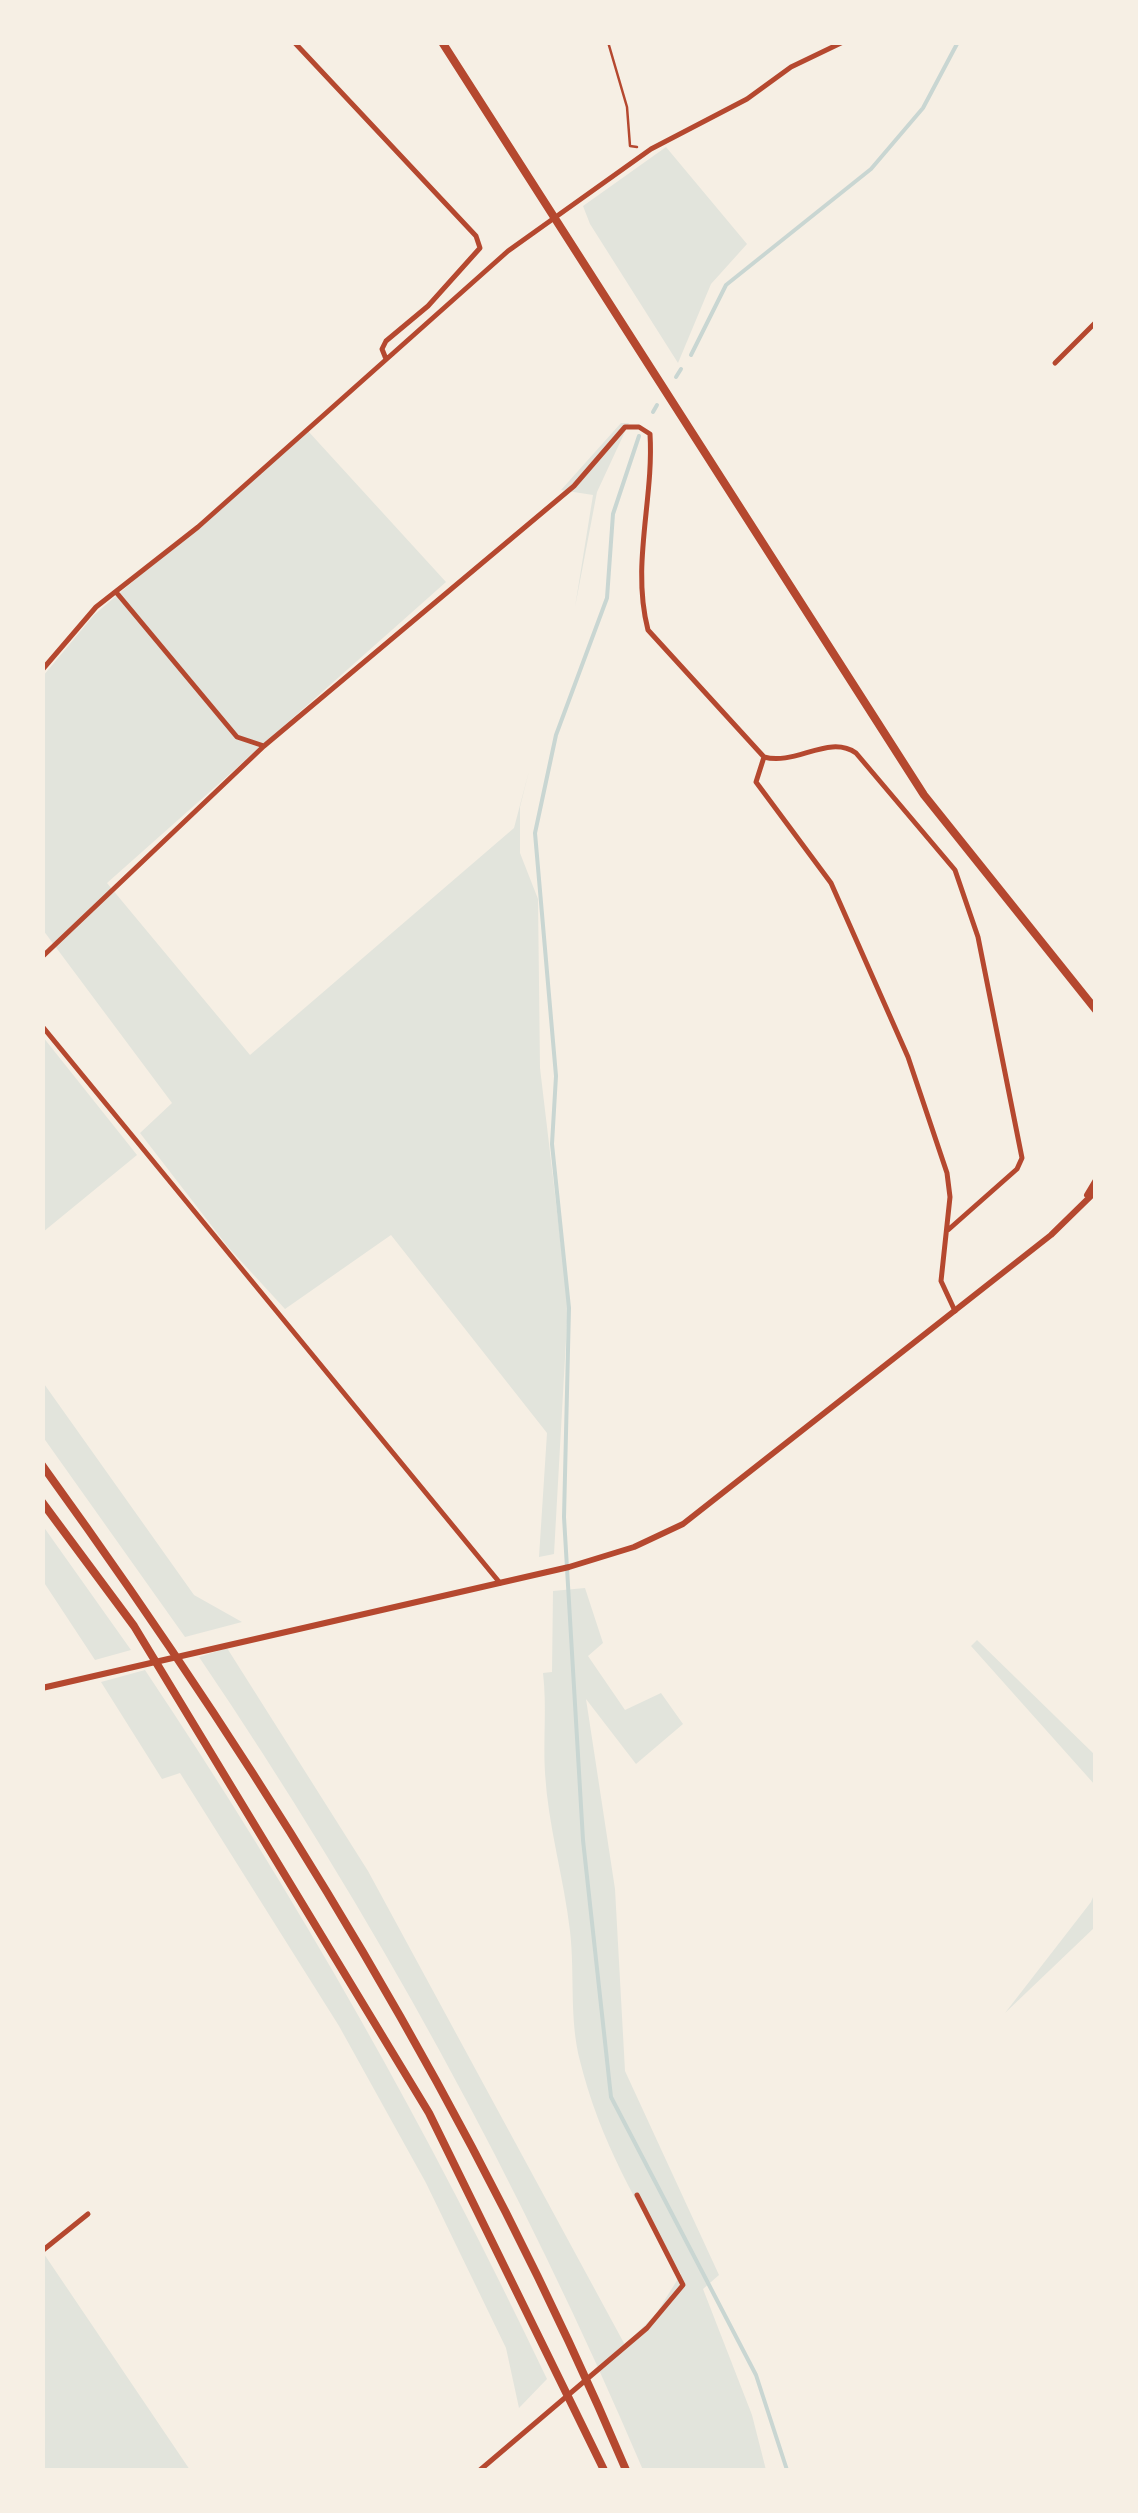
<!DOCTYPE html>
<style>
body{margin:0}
#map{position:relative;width:1138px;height:2513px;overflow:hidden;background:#f6efe4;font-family:"Exo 2",sans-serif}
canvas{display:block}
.frame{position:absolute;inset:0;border:45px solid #f6efe4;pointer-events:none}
</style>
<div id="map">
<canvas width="1138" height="2513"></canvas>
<div class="frame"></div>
</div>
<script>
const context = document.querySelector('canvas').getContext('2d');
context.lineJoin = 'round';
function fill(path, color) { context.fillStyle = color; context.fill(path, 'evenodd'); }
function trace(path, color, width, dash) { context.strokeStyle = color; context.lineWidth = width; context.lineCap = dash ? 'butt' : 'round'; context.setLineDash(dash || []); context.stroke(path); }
const green = new Path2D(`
 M666 147 747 244 711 284 678 363 590 224 583 206Z
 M621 423H629L597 492 575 607 593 495 561 490Z
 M308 431 446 582 107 883 250 1055 514 828 529 771 520 807V853L538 899 540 1068 568 1304 554 1554 539 1557 547 1433 391 1235 285 1309 228 1247 140 1133 172 1103 43 930V676L94 615Z
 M43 1037 137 1155 43 1232H42Z
 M42 1381 194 1595 242 1622 185 1637 43 1437Z
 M42 1526H43L131 1650 95 1660 43 1581Z
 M585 1588 603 1643 588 1656 625 1710 661 1693 683 1724 636 1764 586 1699 615 1889 625 2071 719 2275 703 2289 752 2415 766 2470H643C522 2185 373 1914 199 1657L227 1648 368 1871 625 2345 656 2314 681 2274C638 2209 599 2138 580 2061 569 2018 575 1975 570 1931 564 1878 548 1826 545 1773 543 1739 547 1707 543 1673L552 1672 553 1591Z
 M977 1640 1095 1755V1785L971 1646Z
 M145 1670C297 1897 430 2132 547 2379L519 2408 506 2348 426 2183 339 2026 180 1773 162 1779 101 1682Z
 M1095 1892V1927L1005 2013 1091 1902Z
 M42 2251 190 2470H44Z`);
const stream = new Path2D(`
 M691 355 726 285 871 169 923 108 958 42
 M676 377 681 369
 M653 412 657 405
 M639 436 613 514 607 598 556 735 535 833 556 1076 552 1144 569 1308 564 1517 583 1840 611 2097 756 2375 787 2470`);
const path = new Path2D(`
 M608 42 627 107 630 146 637 147`);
const minor = new Path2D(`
 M294 42 476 236 480 248 428 306 386 341 382 349 386 359
 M1055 363 1096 322
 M116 592 237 737 264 746 574 486 625 427H639L650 434C654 499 631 565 648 630L764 757C795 766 829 734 856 753L955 870 978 937 1022 1158 1017 1169 948 1230
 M42 670 96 607 198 527 508 251 651 149 747 99 791 67 843 42
 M764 757 756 782 831 883 908 1057 947 1173 950 1197 941 1281 955 1311
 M42 957 264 746
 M42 1026 500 1583
 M42 2251 88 2214
 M480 2470 647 2328 683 2285 637 2195`);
const secondary = new Path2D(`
 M1087 1195 1096 1180
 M42 1688 569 1567 634 1547 683 1524 1051 1235 1096 1191`);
const trunk = new Path2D(`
 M442 42 924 795 1096 1010`);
const motorway = new Path2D(`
 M42 1465C270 1780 474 2112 626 2470
 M42 1502 134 1626 429 2113 604 2470`);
fill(green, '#e2e4dc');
trace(stream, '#c9d6d2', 4);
trace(path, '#b5482f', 2.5);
trace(minor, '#b5482f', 5);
trace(secondary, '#b5482f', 6);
trace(trunk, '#b5482f', 8);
trace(motorway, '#b5482f', 8);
</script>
